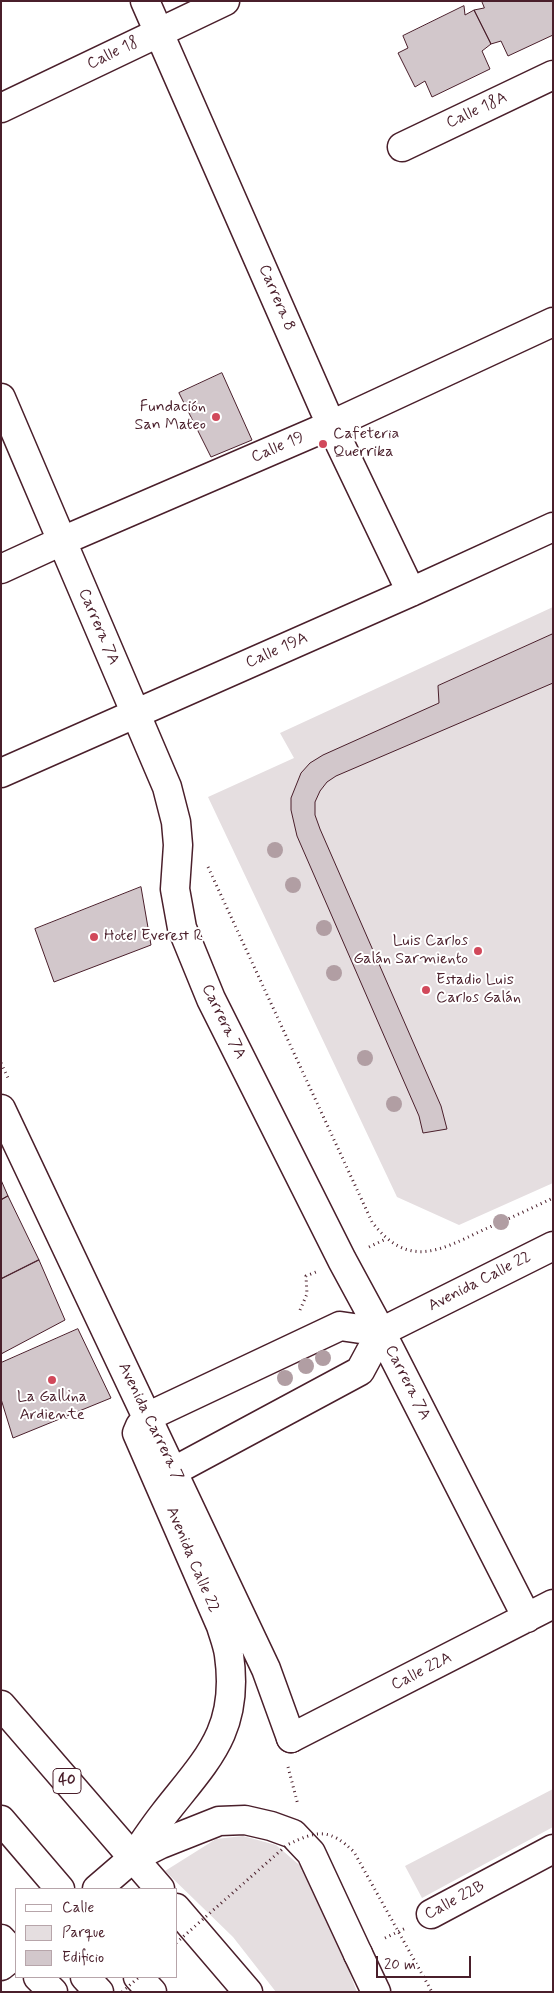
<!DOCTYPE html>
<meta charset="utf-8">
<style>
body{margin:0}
#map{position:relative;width:554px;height:1993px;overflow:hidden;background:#fff;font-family:Mynerve,sans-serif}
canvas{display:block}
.frame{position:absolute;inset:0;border:2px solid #4a1f2b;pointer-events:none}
.legend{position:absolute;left:15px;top:1888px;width:162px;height:90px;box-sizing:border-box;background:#fff;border:1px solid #b7a5aa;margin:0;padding:6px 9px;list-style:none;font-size:15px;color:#4a1f2b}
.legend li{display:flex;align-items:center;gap:10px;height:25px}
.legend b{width:25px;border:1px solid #b7a5aa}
.scale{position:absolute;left:376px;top:1956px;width:95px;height:22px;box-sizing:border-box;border:2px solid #4a1f2b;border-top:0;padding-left:6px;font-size:15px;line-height:18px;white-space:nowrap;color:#4a1f2b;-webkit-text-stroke:4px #fff;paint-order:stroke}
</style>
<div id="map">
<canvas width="554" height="1993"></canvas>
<div class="frame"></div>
<ul class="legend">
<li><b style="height:6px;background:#fff"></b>Calle</li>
<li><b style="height:14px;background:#e5dee0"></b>Parque</li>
<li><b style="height:14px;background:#d2c7cb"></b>Edificio</li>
</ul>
<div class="scale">20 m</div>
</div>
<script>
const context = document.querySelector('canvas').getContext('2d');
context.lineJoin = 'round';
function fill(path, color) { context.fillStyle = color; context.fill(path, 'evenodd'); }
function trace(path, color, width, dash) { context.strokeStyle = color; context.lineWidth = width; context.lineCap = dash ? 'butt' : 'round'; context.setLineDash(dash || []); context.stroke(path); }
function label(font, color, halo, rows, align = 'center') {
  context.font = font + ' Mynerve,sans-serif'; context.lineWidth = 4; context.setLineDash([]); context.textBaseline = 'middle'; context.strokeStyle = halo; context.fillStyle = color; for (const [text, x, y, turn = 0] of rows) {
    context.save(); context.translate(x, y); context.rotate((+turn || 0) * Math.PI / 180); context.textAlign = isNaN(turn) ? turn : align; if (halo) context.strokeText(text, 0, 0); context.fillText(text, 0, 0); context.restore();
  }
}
const green = new Path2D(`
 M553 607V1183L459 1225 397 1197 208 797 294 758 280 733Z
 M553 1789V1827L422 1898 405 1866Z
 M243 1836 276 1845 304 1869 329 1920 357 1992H276L233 1937 165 1871 216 1839Z`);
const building = new Path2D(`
 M482 1H553V35L508 56 501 41 491 44 474 10 484 8Z
 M464 6 465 15 474 10 491 44 482 51 490 69 432 97 425 81 415 87 398 53 408 48 403 36Z
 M222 373 252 440 211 457 179 393Z
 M553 634V683L336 776 327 782 320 791 315 802V815L320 829 441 1106 447 1129 423 1133 419 1116 297 836 291 810V798L301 773 310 763 323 755 439 703 438 686Z
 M141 887 151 945 54 982 35 929Z
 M1 1180 8 1196 1 1200Z
 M8 1196 39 1260 1 1279V1200Z
 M39 1260 65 1320 1 1354V1279Z
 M78 1329 111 1398 13 1438 1 1399V1363Z`);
const path = new Path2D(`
 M208 867 372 1222C408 1269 439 1251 483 1230 506 1220 530 1209 553 1198
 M1 1063 9 1080
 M369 1247 386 1239
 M300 1310 307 1294 306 1276 316 1272
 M288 1767 298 1805
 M385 1938 406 1928`);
const minor = new Path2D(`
 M1 108 225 1
 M402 147 553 75
 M1 398 62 541 1 569
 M411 592 331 425 553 322
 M1 773 411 592 553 527
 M381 1332 527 1618
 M291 1738 553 1604
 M97 1889 133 1858
 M431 1914 553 1849
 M1 1966 16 1954
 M85 1977 99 1992
 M138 1977 152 1992`);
const major = new Path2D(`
 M145 1 331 425 62 541 167 787 176 822 178 845 175 889 182 928 211 999 342 1260 381 1332
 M1 1109 266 1669 291 1738
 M174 1471 360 1371 381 1332
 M133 1858C143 1843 153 1828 164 1814 206 1760 240 1731 229 1655 228 1646 224 1636 221 1626L137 1433 140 1426 147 1417 340 1326 381 1332 553 1246
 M358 1954 376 1992`);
const highway = new Path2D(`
 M1 1705 160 1889
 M1 1820 60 1889
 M133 1858 161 1844 219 1821 245 1820 271 1826 293 1834 311 1853 358 1954
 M176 1908 248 1992
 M1 1939 16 1955
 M38 1977 53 1992`);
const pathBridge = new Path2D(`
 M176 1943 287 1845C316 1831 329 1827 354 1852L432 1992
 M122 1992 139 1977`);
const trees = [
 [275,850],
 [293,885],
 [324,928],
 [334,973],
 [365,1058],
 [394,1104],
 [501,1222],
 [323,1358],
 [306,1366],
 [285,1378]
];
const markers = [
 [216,417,5,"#d1495b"],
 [323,444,5,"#d1495b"],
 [94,937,5,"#d1495b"],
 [478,951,5,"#d1495b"],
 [426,990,5,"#d1495b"],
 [52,1380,5,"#d1495b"]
];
const shields = [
 [67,1781,28]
];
const shieldNames = [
 ["40",67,1781]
];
const streetNames = [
 ["Calle 18",113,54,-26],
 ["Calle 18A",477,111,-25],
 ["Carrera 8",276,298,67],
 ["Calle 19",278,448,-23],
 ["Carrera 7A",98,627,67],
 ["Calle 19A",277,651,-24],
 ["Carrera 7A",223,1022,64],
 ["Avenida Calle 22",480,1282,-27],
 ["Carrera 7A",407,1383,63],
 ["Avenida Carrera 7",150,1422,64],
 ["Avenida Calle 22",192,1560,67],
 ["Calle 22A",422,1672,-27],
 ["Calle 22B",455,1901,-28]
];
const poiNames = [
 ["Fundación",206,408,"right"],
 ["San Mateo",206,426,"right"],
 ["Cafeteria",333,435],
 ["Querrika",333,453],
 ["Hotel Everest R",104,937],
 ["Luis Carlos",468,942,"right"],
 ["Galán Sarmiento",468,960,"right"],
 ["Estadio Luis",436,981],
 ["Carlos Galán",436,999],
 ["La Gallina",52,1398,"center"],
 ["Ardiente",52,1416,"center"]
];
fill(green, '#e5dee0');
fill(building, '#d2c7cb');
trace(building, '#4a1f2b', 1);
trace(minor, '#4a1f2b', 31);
trace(major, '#4a1f2b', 31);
trace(highway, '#4a1f2b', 31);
trace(path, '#4a1f2b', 3, [1, 4]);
trace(minor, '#fff', 28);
trace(major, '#fff', 28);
trace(highway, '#fff', 28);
trace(pathBridge, '#4a1f2b', 3, [1, 4]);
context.fillStyle = '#b19ea3';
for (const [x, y] of trees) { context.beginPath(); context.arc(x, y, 8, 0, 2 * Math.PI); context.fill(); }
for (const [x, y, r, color] of markers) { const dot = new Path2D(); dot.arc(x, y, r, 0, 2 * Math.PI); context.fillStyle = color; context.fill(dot); trace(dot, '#fff', 2); }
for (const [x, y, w] of shields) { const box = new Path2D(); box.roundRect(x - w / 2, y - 12.5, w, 25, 4); context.fillStyle = '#fff'; context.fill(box); trace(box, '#4a1f2b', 1); }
label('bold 15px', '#4a1f2b', null, shieldNames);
label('16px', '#4a1f2b', '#fff', streetNames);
label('16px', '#4a1f2b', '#fff', poiNames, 'left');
</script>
